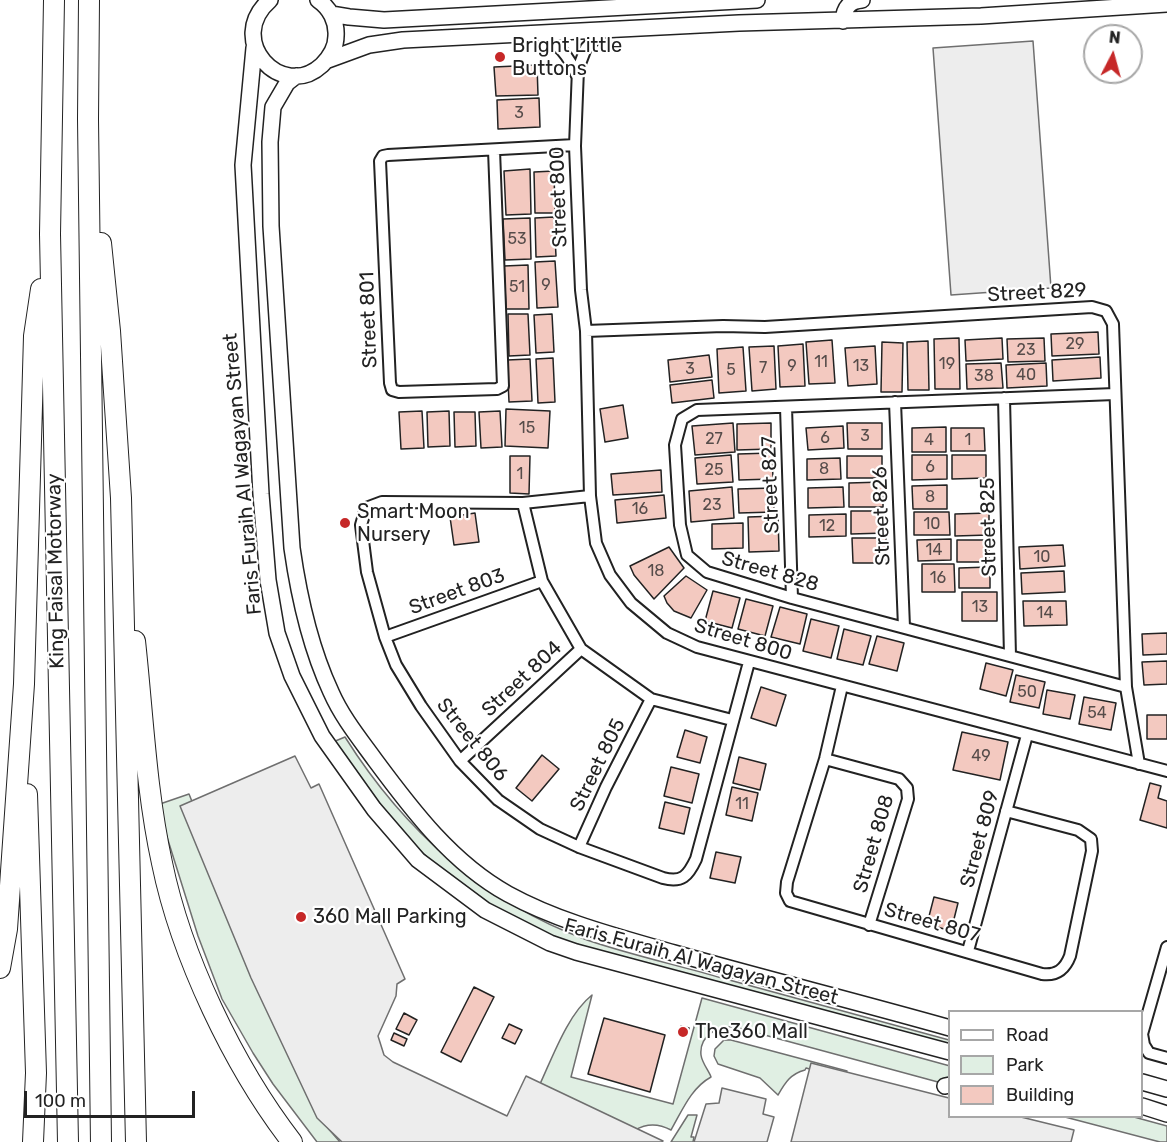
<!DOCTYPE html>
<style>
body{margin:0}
#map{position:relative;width:1167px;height:1142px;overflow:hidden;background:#fff;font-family:Rubik,sans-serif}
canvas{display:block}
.legend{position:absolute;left:948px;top:1010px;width:195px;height:108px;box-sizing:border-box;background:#fff;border:2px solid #a7a7a7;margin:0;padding:8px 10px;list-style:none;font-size:18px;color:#222}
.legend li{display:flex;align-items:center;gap:12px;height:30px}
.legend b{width:30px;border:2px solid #a7a7a7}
.north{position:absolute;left:1083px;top:24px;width:60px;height:60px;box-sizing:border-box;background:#fff;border:2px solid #a7a7a7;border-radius:50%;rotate:6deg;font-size:16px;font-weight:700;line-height:24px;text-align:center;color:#222}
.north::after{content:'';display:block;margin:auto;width:21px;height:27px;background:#c62828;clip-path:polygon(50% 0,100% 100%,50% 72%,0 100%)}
.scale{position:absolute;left:24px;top:1091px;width:171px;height:27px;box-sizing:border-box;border:3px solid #222;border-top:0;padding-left:8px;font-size:18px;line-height:21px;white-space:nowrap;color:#222;-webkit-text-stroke:4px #fff;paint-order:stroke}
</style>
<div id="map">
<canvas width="1167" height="1142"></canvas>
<ul class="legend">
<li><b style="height:8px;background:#fff"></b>Road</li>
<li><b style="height:16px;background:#e0efe3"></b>Park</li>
<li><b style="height:16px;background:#f3c9c0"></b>Building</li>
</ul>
<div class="north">N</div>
<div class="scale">100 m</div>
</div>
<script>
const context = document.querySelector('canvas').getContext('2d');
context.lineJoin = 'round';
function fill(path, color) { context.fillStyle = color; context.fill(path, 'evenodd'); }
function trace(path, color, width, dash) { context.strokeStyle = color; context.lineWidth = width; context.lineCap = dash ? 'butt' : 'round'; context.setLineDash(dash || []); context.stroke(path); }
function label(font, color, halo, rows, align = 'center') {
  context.font = font + ' Rubik,sans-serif'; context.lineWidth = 4.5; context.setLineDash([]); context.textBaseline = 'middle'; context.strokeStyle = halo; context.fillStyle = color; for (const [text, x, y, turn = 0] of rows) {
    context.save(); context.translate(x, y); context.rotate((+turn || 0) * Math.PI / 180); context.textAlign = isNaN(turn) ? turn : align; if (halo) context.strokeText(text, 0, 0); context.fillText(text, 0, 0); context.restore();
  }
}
const green = new Path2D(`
 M345 737C403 829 483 902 587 940 631 955 677 965 722 978 798 999 874 1019 949 1040V1054L584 952 497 910 439 868 412 843 400 831 333 742Z
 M189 794 320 1119 340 1142H317L273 1084 253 1053 222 999 198 936 157 805Z
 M592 995 571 1077 673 1104 702 998 950 1066 949 1085 735 1027C718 1025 699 1036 701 1055 702 1063 709 1071 711 1077 691 1088 682 1111 671 1130 658 1123 647 1123 635 1130L540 1084C553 1056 568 1014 592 995Z
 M724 1040H731L847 1071 843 1078 806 1068 805 1070C790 1074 785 1083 778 1095L760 1078 718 1064 714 1056 715 1049Z
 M688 1115H697L691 1137H694L693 1142H671Z
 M1065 1117H1134L1167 1126V1142H1160Z`);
const parking = new Path2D(`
 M1033 41 1051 288 951 295 933 48Z
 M295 756 311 788 319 784 405 979 397 984 396 996 378 1036 384 1055 393 1062 507 1116 526 1076 663 1141 662 1142H342L317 1118 251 978 180 806Z
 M811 1063 949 1098 950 1116 1021 1117 1074 1130 1071 1142H791Z
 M722 1088 766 1099 763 1114 774 1117 767 1142H694L706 1104 719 1103Z`);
const building = new Path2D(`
 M537 65 538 95 496 96 494 67Z
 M539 98 540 127 498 129 497 100Z
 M530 169 531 214 506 215 504 171Z
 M554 171 555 213H535L534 172Z
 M554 217 556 256 536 257 535 218Z
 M530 218 531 259 505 260 503 219Z
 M555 261 558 307 537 308 535 262Z
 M528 265 529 309H506L504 266Z
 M508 314H528L530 355 509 356Z
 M552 314 554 352 536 353 534 315Z
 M1098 332 1099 354 1052 356 1051 334Z
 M959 338 960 389H935L934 339Z
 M1002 338 1003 359 966 361 965 340Z
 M1044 338 1045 361 1008 362 1007 339Z
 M832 340 835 383 809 384 806 342Z
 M928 341 929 390H908L907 342Z
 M882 342 903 343 902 392H881Z
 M803 344 805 386 780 387 778 346Z
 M774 346 776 389 752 391 749 347Z
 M875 346 877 384 848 386 845 348Z
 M743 347 746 391 719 393 717 349Z
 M709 355 712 377 670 382 668 360Z
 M1100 357 1101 378 1053 381 1052 360Z
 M553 358 555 402 538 403 536 359Z
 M530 359 532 401 509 402 507 360Z
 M1001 363 1003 388 967 389 966 364Z
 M1046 363 1047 386 1007 388 1006 365Z
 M712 380 714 398 672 403 670 385Z
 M623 405 628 438 605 442 600 409Z
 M506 409 550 411 548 448 505 446Z
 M422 411 424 448 401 449 399 412Z
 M449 411 450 446 428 447 427 412Z
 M500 411 502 447 481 448 479 412Z
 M454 412H475L476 446 455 447Z
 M733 423 735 452 695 455 692 426Z
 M771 423V449L737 450V424Z
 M847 423H882V449H848Z
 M843 426 844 448 808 450 806 428Z
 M946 427V452H912V428Z
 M951 428H984L985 451H951Z
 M772 453 773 479 739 480 738 454Z
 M731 455 733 482 697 484 695 458Z
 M912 455H947V479L912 480Z
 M952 455H986V478L952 479Z
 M510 456H530L529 494 510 493Z
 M847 456H882V478H847Z
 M840 458 841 479 807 480V459Z
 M661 470 662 492 613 495 611 474Z
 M883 482V507H849V483Z
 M947 485V509H913L912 486Z
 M732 487 734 518 691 522 689 491Z
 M843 487 844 507 808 508V488Z
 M773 488 774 512 739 513 738 489Z
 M664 495 666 518 617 523 615 500Z
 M851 511H886V533L851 534Z
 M914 512H949L950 535H914Z
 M475 513 479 542 454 545 450 517Z
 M989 513V535L955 536V514Z
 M846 514V536L809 537V515Z
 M778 516 779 551 749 552 748 517Z
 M743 523V548L712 549V524Z
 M852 538H886V563H853Z
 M951 539V560L918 561 917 540Z
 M957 540H989V562H957Z
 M1063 545 1065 566 1020 569 1019 547Z
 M669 547 684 568 654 599 634 575 630 566Z
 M922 564H954L955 592H922Z
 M990 567V588H959V568Z
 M1064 571 1065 592 1022 594 1021 573Z
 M686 576 707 590 691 618 674 611 667 603 664 596Z
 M713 591 740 598 732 628 705 621Z
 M962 592H997V621H962Z
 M746 599 773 606 765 636 738 629Z
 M1023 601H1066L1067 625 1024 626Z
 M780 607 807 614 800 644 771 637Z
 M811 619 839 626 831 658 803 651Z
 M844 629 871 636 863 665 837 659Z
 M1167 633V654L1143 655 1142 634Z
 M877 636 904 643 897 671 869 664Z
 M1167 661V684L1144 685 1142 662Z
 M986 663 1013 670 1006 696 980 689Z
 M1016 675 1045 682 1039 708 1010 702Z
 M761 687 786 695 776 726 751 718Z
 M1047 690 1075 695 1070 719 1043 714Z
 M1084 697 1116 703 1111 730 1079 724Z
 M1147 715H1167V739H1147Z
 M685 730 707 737 700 763 677 757Z
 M962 732 1008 742 1000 780 953 770Z
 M542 755 559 769 532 801 516 788Z
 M739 757 766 764 760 790 733 783Z
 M671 767 699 774 692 803 664 796Z
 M1150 783 1161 786 1158 798 1167 801V828L1140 820Z
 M732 787 758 793 752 821 726 815Z
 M665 802 690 808 684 834 659 828Z
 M716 852 741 857 735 883 710 878Z
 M934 897 958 903 951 931 927 924Z
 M474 987 494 997 461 1062 441 1052Z
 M404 1013 417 1020 409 1035 396 1029Z
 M604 1018 665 1035 650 1092 588 1074Z
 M509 1024 522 1030 515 1044 502 1038Z
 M681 1026 689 1028 686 1037 678 1035Z
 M394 1033 407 1039 404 1046 391 1040Z`);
const street = new Path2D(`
 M604 30 586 48 578 69 575 146 581 290 586 331 590 496 596 543 610 575 631 603 667 633 697 647 1167 771
 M539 33C558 43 569 56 577 76
 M494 150 503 386 497 389 399 392 392 390 390 383 380 161 383 156 388 155 575 145
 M586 331 723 326 765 327 1092 307 1106 311 1113 324 1126 687 1139 764
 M1115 394 697 410 682 419 675 445 680 525 687 555 707 572 792 598 1126 687
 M1004 398 1010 656
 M895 402 904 627
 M786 407 792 598
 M590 496 523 503 382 502 366 508 361 525 367 572 385 637 396 665 421 706 460 761 498 800 540 829 579 847 663 878C682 883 688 876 696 859L749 662
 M523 503 542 581 581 649 651 699 732 720
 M385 637 542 581
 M842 686 825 759 787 882 786 893 790 901 1042 974C1057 976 1065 969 1070 956L1092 851 1091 839 1078 830 1006 811
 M825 759 899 779 907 788 908 799 869 925
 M460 761 581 649
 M579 847 606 787 651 699
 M1167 947 1142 1034 1144 1045 1149 1053 1167 1058
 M968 951 1027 735`);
const secondary = new Path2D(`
 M270 0C224 40 282 102 322 65 330 57 336 47 336 36 337 22 330 8 318 0
 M331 14 349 17 384 20 757 0
 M843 21C844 8 849 1 862 0
 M254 48 243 165 261 494 268 580 277 633 292 676 322 736 374 809 418 860 485 910 550 943 576 952 950 1052
 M328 60 369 45 403 40 739 23 981 16 1167 4
 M296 76 287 83 273 107 270 142 271 226 292 548C299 597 310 647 331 692 342 717 359 738 375 760 412 810 452 863 508 894 559 922 619 937 674 953 766 979 858 1002 950 1028
 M1142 1082 1167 1089
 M945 1086 950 1085
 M1142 1106 1167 1114`);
const highway = new Path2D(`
 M54 0 50 234 68 1142
 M89 0 88 119 101 1142
 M101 243 110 331 121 498 136 1142
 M135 641C143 714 146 790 162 863 181 956 234 1067 292 1142
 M27 794 36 1073 33 1142
 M0 968 7 929 24 684 34 336 41 289`);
const markers = [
 [500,57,6,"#c62828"],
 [345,523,6,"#c62828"],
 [301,917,6,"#c62828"],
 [683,1032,6,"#c62828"]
];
const numberNames = [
 ["3",519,113],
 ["53",517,239],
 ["9",546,285],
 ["51",517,287],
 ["29",1075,344],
 ["23",1026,350],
 ["11",821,362],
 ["19",947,364],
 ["9",792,366],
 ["13",861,366],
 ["7",763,368],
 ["3",690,369],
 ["5",731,370],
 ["40",1026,375],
 ["38",984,376],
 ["15",527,428],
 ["3",865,436],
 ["6",825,438],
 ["27",714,439],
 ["4",929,440],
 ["1",968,440],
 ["6",930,467],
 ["8",824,469],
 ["25",714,470],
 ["1",520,474],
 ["8",930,497],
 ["23",712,505],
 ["16",640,509],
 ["10",932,524],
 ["12",827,526],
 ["14",934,550],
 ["10",1042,557],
 ["18",656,571],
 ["16",938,578],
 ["13",980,607],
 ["14",1045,613],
 ["50",1027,692],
 ["54",1097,713],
 ["49",981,756],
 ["11",742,804]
];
const poiNames = [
 ["Bright Little",512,46],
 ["Buttons",512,69],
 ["Smart Moon",357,512],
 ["Nursery",357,535],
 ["360 Mall Parking",313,917],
 ["The360 Mall",695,1032]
];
const streetNames = [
 ["Street 800",559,197,-92],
 ["Street 829",1037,293,-3],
 ["Street 801",369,320,-92],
 ["Faris Furaih Al Wagayan Street",243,474,-95],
 ["Street 827",771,485,-92],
 ["Street 826",882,516,-92],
 ["Street 825",989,527,-91],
 ["King Faisal Motorway",56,571,-91],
 ["Street 828",770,572,16],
 ["Street 803",457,592,-20],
 ["Street 800",743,640,17],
 ["Street 804",522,679,-43],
 ["Street 806",472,740,51],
 ["Street 805",598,765,-64],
 ["Street 809",980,839,-75],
 ["Street 808",874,844,-74],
 ["Street 807",932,923,16],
 ["Faris Furaih Al Wagayan Street",701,962,15]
];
fill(green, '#e0efe3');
trace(green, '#6f6f6f', 1.5);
fill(parking, '#ededed');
trace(parking, '#6f6f6f', 1.5);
fill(building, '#f3c9c0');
trace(building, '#222', 1.5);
trace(street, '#222', 14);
trace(secondary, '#222', 18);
trace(highway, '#222', 22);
trace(street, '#fff', 10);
trace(secondary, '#fff', 15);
trace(highway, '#fff', 20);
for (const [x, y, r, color] of markers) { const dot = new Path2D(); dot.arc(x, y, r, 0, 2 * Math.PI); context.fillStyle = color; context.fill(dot); trace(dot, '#fff', 2); }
label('16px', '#564c4a', null, numberNames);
label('20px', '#222', '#fff', poiNames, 'left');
label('20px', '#222', '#fff', streetNames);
</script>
